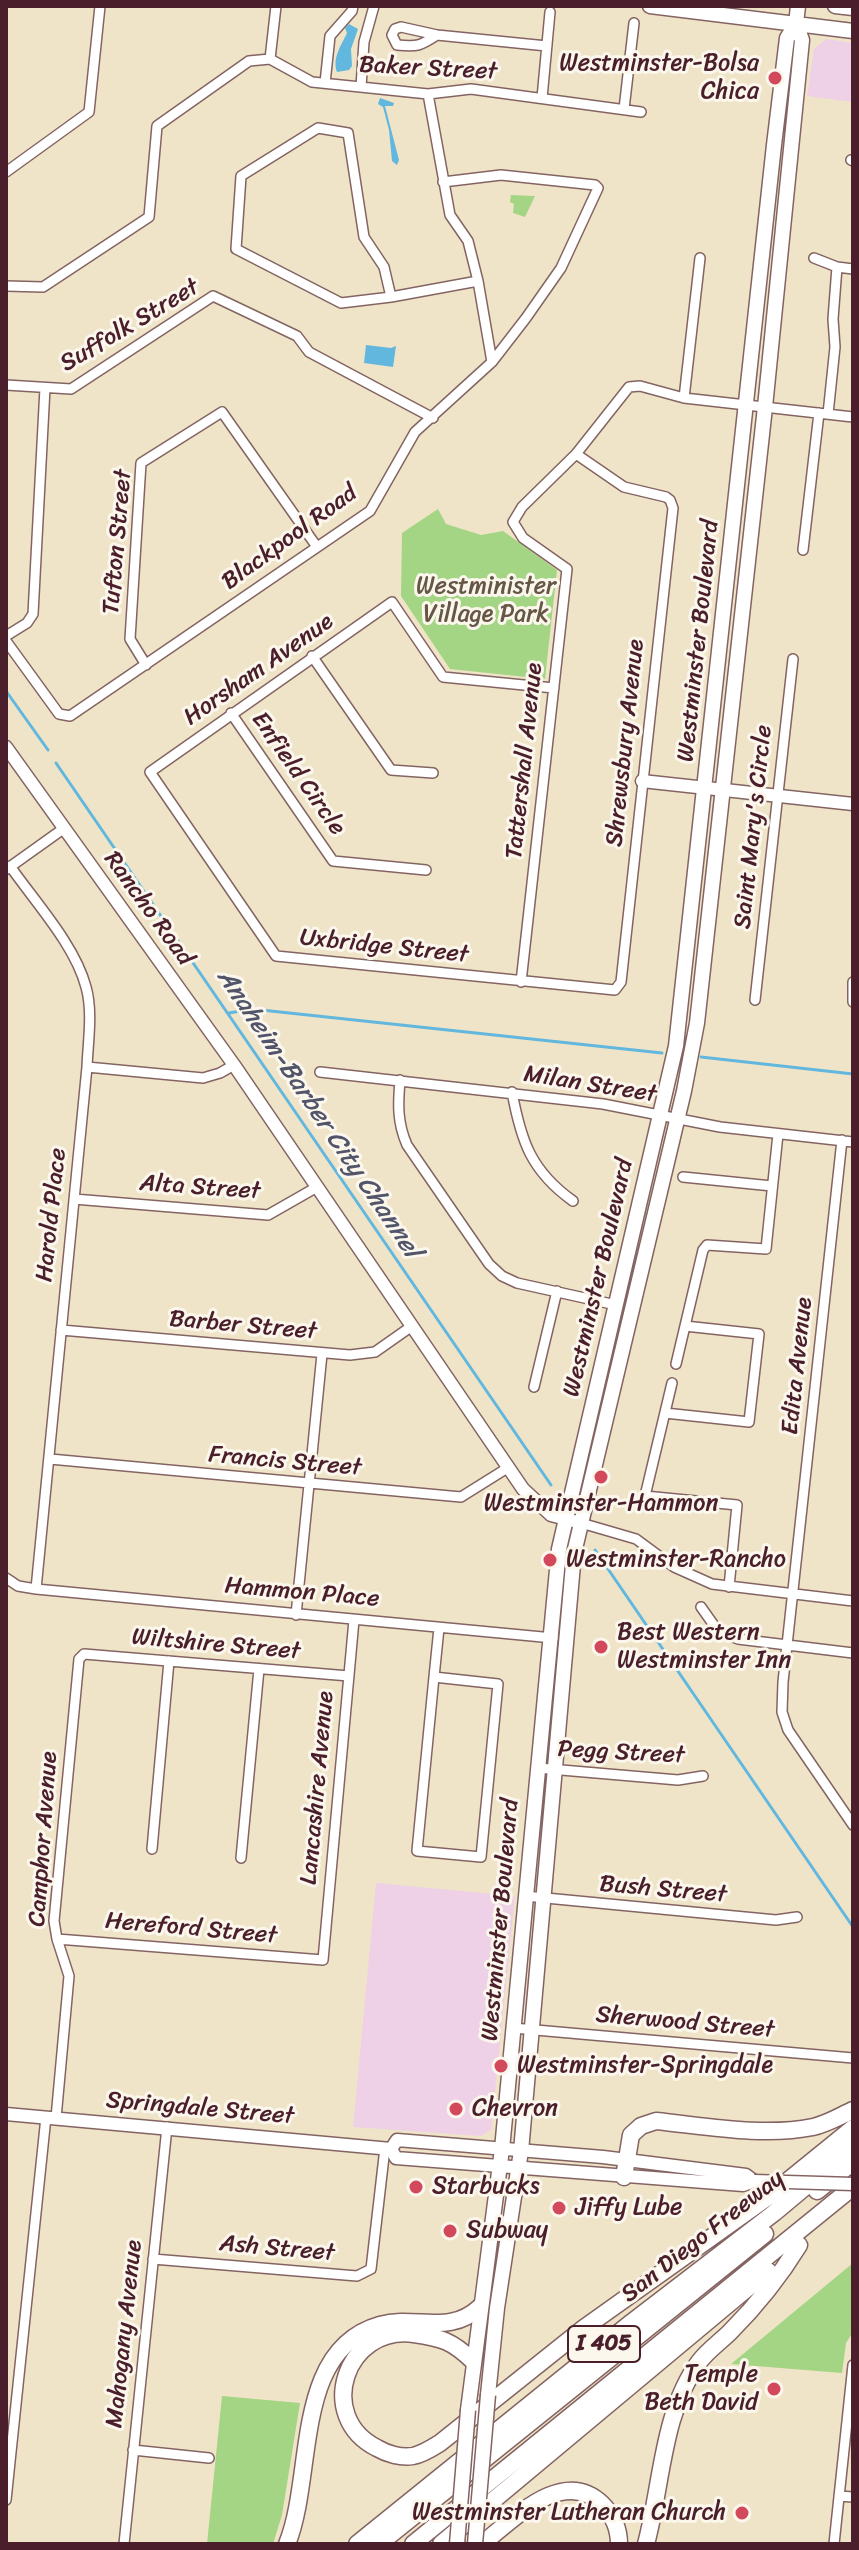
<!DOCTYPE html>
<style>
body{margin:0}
#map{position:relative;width:859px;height:2550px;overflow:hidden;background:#f0e4c8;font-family:Sriracha,sans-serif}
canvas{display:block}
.frame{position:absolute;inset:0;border:8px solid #4a1f2b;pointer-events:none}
</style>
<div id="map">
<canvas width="859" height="2550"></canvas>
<div class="frame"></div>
</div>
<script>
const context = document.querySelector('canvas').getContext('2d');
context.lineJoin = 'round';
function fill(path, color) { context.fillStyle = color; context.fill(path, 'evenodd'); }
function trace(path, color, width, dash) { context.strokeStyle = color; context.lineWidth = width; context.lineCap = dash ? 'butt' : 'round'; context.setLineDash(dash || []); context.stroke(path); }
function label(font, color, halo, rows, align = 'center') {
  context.font = font + ' Sriracha,sans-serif'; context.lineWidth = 6; context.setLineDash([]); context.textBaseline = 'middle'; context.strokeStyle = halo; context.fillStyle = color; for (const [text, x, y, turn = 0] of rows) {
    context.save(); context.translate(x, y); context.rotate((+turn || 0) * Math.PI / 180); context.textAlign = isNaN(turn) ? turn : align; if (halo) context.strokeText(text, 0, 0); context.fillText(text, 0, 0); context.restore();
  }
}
const built = new Path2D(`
 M826 39 853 43V102L807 96 814 49Z
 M376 1883 515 1896 491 2130 481 2136 353 2127Z`);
const green = new Path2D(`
 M511 195 535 196 525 217 513 213 514 204 510 202Z
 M438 509 446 524 481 535 503 531 557 570 545 679 450 669 401 596 402 533Z
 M853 2263V2332L846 2343 842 2373 731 2364Z
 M222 2396 300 2403 282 2515 273 2544H207Z`);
const water = new Path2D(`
 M349 24 358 29 351 49 352 66 349 70 337 72C332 58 341 46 347 33L345 28Z
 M380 98 394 103 393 106H385L399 160 397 165 392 161 389 130 383 107 378 104Z
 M366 345 391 348 396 346 393 367 364 363Z`);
const stream = new Path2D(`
 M6 691 48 750
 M56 763 551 1485
 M229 1013 252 1009 662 1053
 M701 1057 853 1074
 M595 1550 853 1927`);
const street = new Path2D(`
 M437 35C420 46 418 47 397 45L392 35 395 29 401 27 437 35 547 46
 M270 59 276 6
 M325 83 330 36 352 11 353 6
 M361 87 364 42 374 6
 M428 94 450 215 468 241 478 281 492 362
 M542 98 550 12
 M624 109 634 23
 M851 160 853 161
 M6 172 89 112 100 6
 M814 258 837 267 853 269
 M6 286 43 287 149 217 157 126 249 61 270 59 312 82 428 94 471 89 641 112
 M391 297 384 267 364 237 348 133 318 128 241 176 236 249 341 303 391 297 478 281
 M6 385 71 389 213 296 297 336 309 352 433 418
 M684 398 700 258
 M828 414 835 347 833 319 837 267
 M803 550 819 413
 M6 636 27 623 33 614 45 388
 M6 641 59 714 70 716 370 511 415 432 492 362 526 318 561 268 598 188 595 185 501 175 443 182
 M312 656 391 770 433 773
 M146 665 130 639 141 463 222 412 317 547
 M554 688 443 677 392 602 150 772 276 956 615 990 621 982 673 508 670 500 666 497 624 487 576 454
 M231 713 333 861 426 870
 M10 866C35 902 75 945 86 987 93 1012 88 1041 87 1067L36 1589
 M7 869 63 829
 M521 982 567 569 523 538 513 522 522 507 576 454 629 387 640 386 684 398 853 417
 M853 982V1002
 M755 1000 793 659
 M87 1067 203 1078 220 1073 234 1065
 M320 1072 603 1104 720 1127 853 1142
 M400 1080C398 1104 397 1122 407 1145L489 1264 502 1276 517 1283 616 1305
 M512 1092C521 1141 531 1171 573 1201
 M842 1140 783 1682 782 1712 788 1730 853 1825
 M683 1177 772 1186
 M74 1199 268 1215 317 1187
 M61 1330 350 1355 375 1352 412 1326
 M676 1364 703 1250 707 1245 766 1249 778 1134
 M672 1383 645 1496 737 1505 729 1587
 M534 1387 557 1291
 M665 1413 749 1422 759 1334 685 1326
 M50 1459 461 1497 509 1467
 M581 1523 636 1539 674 1567 712 1584 853 1601
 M6 1578 18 1586 36 1589 553 1638
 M701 1607 718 1631 738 1639 853 1653
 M296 1615 322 1354
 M434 1677 498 1684 481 1857 417 1851Z
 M434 1677 439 1628
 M538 1768 678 1780 703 1776
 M152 1849 169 1661
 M241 1858 259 1669
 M525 1896 776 1920 797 1917
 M57 1939 323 1960 354 1620
 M513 2028 853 2058
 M56 2118 69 1976 57 1939 54 1921 79 1659 84 1654 349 1676
 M153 2259 357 2276 371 2269 385 2148
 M133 2450 209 2458
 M839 2496 853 2497
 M6 2500 46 2117
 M124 2544 167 2127
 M834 2544 853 2365`);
const secondary = new Path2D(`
 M6 747 234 1065 523 1489 551 1515 581 1523
 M642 781 853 804
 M6 2114 391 2149
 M391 2149 397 2140 603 2157 746 2175 754 2181
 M391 2149 396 2158 743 2185 754 2181`);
const primary = new Path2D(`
 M650 6 853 31
 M835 6 853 8
 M488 2395 497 2308 521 2151 574 1553 684 1091 697 1023 765 407 802 40 796 24 798 6
 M468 2410 502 2149 559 1549 676 1046 774 145 787 38 796 24`);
const highway = new Path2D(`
 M624 2177 631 2135 641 2126 656 2121C706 2126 763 2137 813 2127 827 2124 840 2116 853 2110
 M817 2191 853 2162
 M473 2361C452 2341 442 2338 414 2334 345 2325 315 2417 377 2448 387 2454 401 2458 413 2456 423 2454 432 2448 440 2443L584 2328 768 2197 853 2128
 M287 2544C315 2476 292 2350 380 2325 416 2315 449 2336 480 2307
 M357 2544 632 2322 774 2213 853 2147
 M379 2544 765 2234
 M413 2544 853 2187
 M441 2544 768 2271
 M482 2544C514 2519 563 2466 602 2504 613 2515 619 2529 619 2544
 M646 2544C662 2485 662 2413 699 2362 708 2350 720 2342 730 2332 756 2306 780 2276 799 2245`);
const secondaryBridge = new Path2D(`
 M754 2181 853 2184`);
const primaryBridge = new Path2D(`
 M457 2544 468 2410
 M475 2544 488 2395`);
const markers = [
 [775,78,8,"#d1495b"],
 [601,1477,8,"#d1495b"],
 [550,1560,8,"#d1495b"],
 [601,1647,8,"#d1495b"],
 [501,2066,8,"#d1495b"],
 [456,2109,8,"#d1495b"],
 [416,2187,8,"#d1495b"],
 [559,2208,8,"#d1495b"],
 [450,2231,8,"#d1495b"],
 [774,2389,8,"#d1495b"],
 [742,2513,8,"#d1495b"]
];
const shields = [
 [604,2344,72]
];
const shieldNames = [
 ["I 405",604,2344]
];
const poiNames = [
 ["Westminster-Bolsa",759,64,"right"],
 ["Chica",759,92,"right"],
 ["Westminster-Hammon",601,1504,"center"],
 ["Westminster-Rancho",566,1560],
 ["Best Western",617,1633],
 ["Westminster Inn",617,1661],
 ["Westminster-Springdale",517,2066],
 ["Chevron",472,2109],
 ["Starbucks",432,2187],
 ["Jiffy Lube",575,2208],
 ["Subway",466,2231],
 ["Temple",758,2375,"right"],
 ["Beth David",758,2403,"right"],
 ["Westminster Lutheran Church",726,2513,"right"]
];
const streetNames = [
 ["Baker Street",428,69,3],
 ["Suffolk Street",130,326,-31],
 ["Blackpool Road",290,538,-36],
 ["Tufton Street",118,542,-85],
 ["Westminster Boulevard",699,641,-84],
 ["Horsham Avenue",259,670,-35],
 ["Shrewsbury Avenue",626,743,-84],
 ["Tattershall Avenue",525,761,-84],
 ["Enfield Circle",298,774,55],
 ["Saint Mary's Circle",754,827,-84],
 ["Rancho Road",148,909,54],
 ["Uxbridge Street",384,947,6],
 ["Milan Street",590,1085,9],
 ["Alta Street",200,1188,4],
 ["Harold Place",52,1215,-84],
 ["Westminster Boulevard",599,1278,-77],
 ["Barber Street",243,1326,5],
 ["Edita Avenue",798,1366,-84],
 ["Francis Street",285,1462,5],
 ["Hammon Place",302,1593,5],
 ["Wiltshire Street",216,1645,5],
 ["Pegg Street",621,1753,3],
 ["Lancashire Avenue",318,1788,-85],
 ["Camphor Avenue",44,1839,-86],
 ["Bush Street",663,1890,5],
 ["Westminster Boulevard",501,1920,-85],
 ["Hereford Street",191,1929,5],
 ["Sherwood Street",685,2023,5],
 ["Springdale Street",200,2109,5],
 ["San Diego Freeway",703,2237,-38],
 ["Ash Street",277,2249,5],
 ["Mahogany Avenue",125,2334,-84]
];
const parkNames = [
 ["Westminister",486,587],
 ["Village Park",486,615]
];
const waterNames = [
 ["Anaheim-Barber City Channel",318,1114,56]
];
fill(built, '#eed0e7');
fill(green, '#a3d584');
fill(water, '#61b7de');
trace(stream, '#61b7de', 3);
trace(street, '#846462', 12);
trace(secondary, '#846462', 15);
trace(primary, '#846462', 17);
trace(highway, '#846462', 19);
trace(street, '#fff', 9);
trace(secondary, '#fff', 12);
trace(primary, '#fff', 14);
trace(highway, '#fff', 16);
trace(secondaryBridge, '#846462', 15, []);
trace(primaryBridge, '#846462', 17, []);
trace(secondaryBridge, '#fff', 12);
trace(primaryBridge, '#fff', 14);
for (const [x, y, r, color] of markers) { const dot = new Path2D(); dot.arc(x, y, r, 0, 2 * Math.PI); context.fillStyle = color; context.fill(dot); trace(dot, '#fbf7ec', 3); }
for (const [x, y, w] of shields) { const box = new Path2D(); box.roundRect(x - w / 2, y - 18, w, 36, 6); context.fillStyle = '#fbf7ec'; context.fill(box); trace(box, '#4a1f2b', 2); }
label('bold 22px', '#4a1f2b', null, shieldNames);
label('24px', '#4a1f2b', '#fbf7ec', poiNames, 'left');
label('24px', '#4a1f2b', '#fbf7ec', streetNames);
label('24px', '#655646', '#fbf7ec', parkNames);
label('italic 26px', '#52546a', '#fbf7ec', waterNames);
</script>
